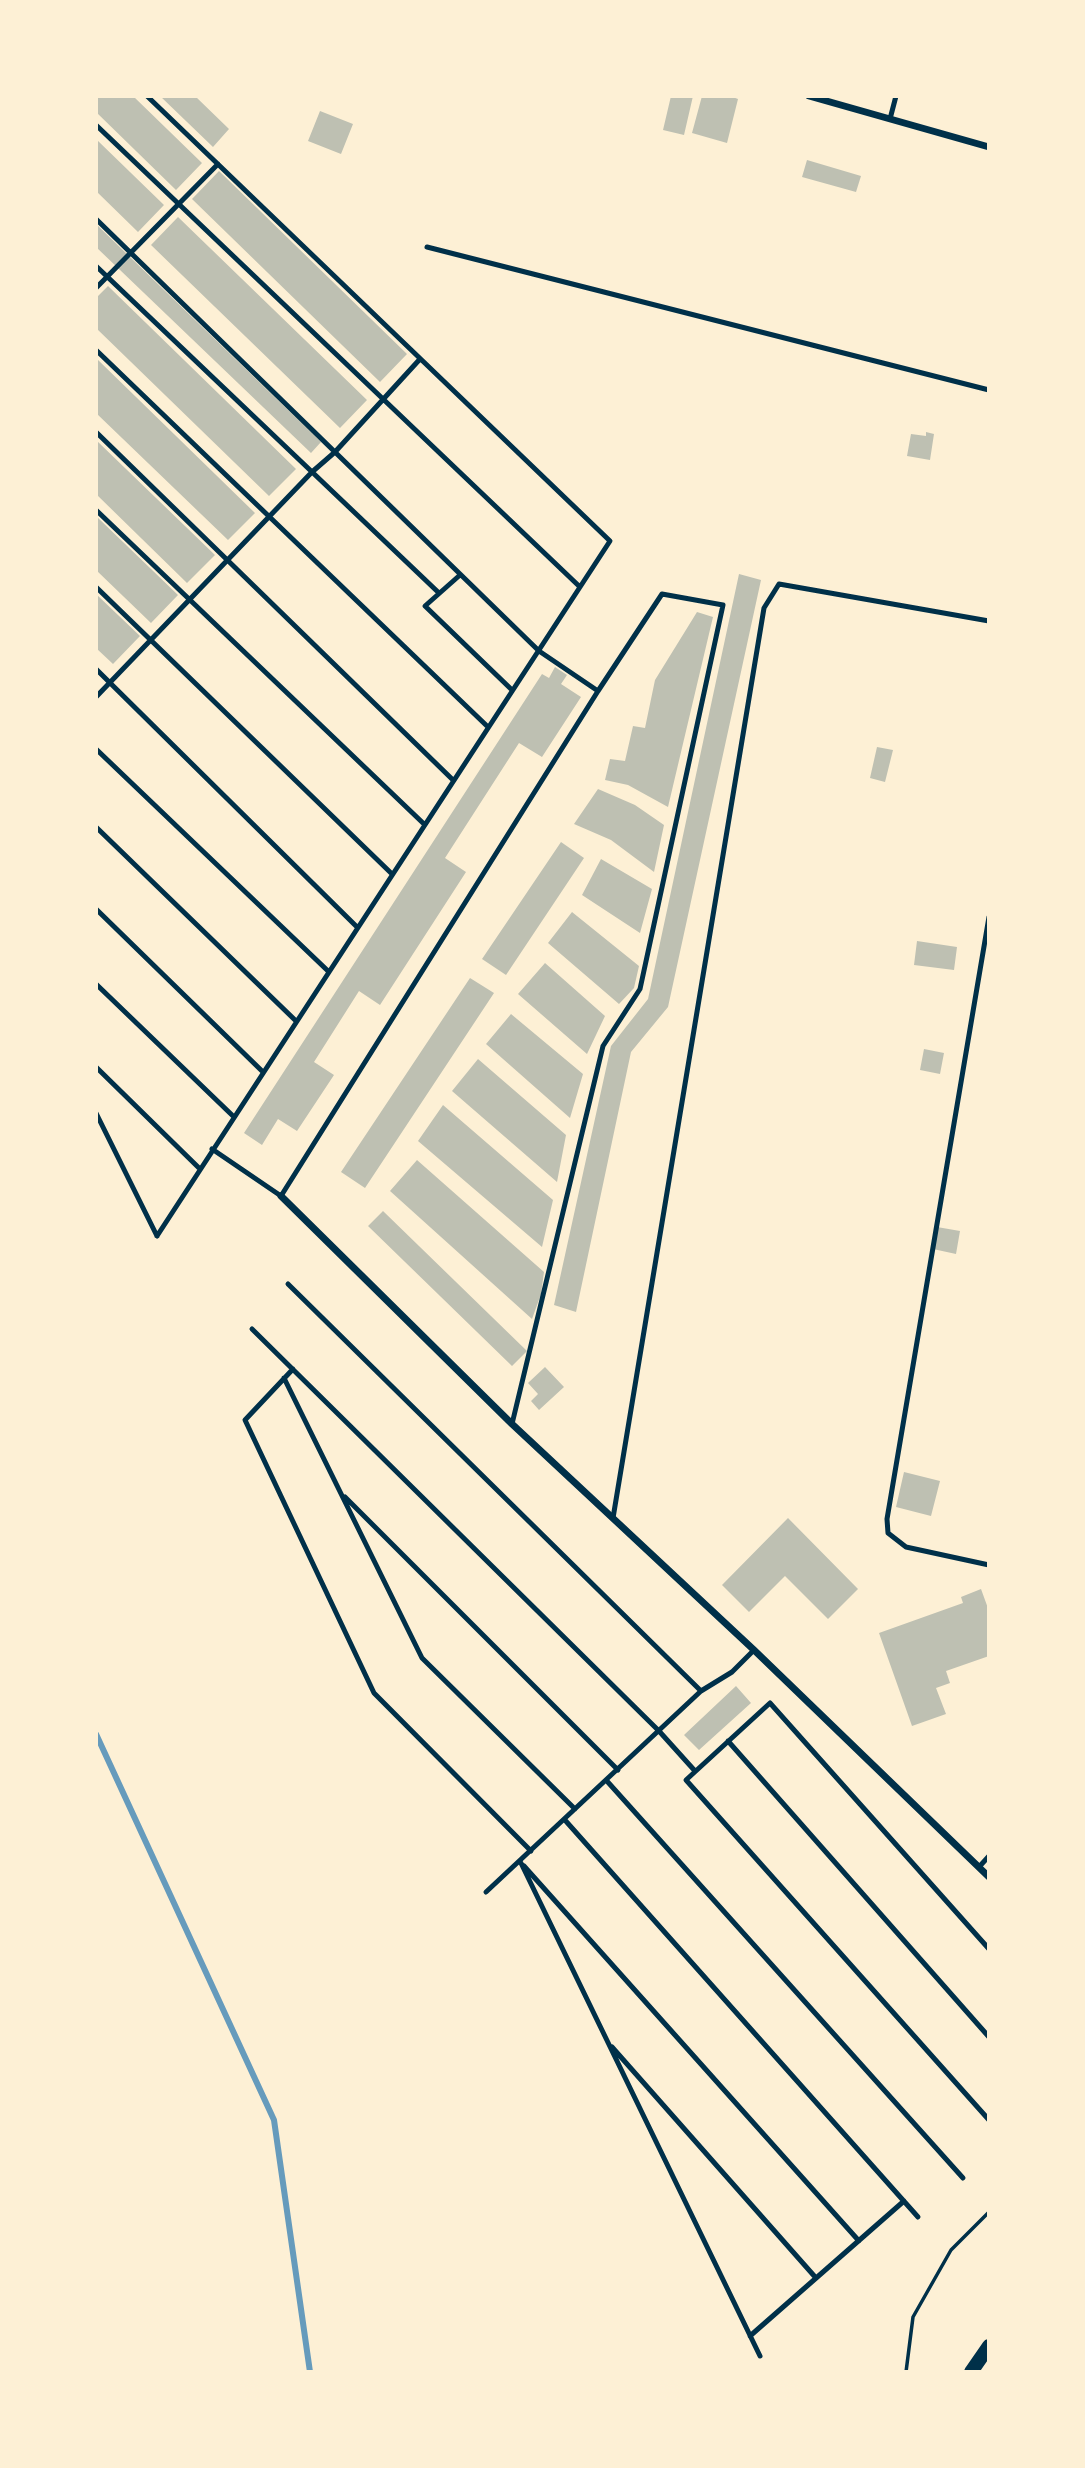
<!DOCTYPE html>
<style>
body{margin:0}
#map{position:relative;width:1085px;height:2468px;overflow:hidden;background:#fdf0d5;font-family:"Nunito Sans",sans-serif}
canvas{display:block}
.frame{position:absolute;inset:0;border:98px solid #fdf0d5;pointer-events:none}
</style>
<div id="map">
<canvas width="1085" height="2468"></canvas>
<div class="frame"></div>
</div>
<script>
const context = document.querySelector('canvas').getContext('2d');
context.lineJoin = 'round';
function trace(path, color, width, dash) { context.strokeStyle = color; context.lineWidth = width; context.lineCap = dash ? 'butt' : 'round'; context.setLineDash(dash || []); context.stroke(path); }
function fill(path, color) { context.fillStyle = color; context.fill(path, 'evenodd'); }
const stream = new Path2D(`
 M96 1734 274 2120 310 2372`);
const building = new Path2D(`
 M96 96H133L202 163 176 190 96 112Z
 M160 96H195L229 129 213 147Z
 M671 96H693L684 135 663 130Z
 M702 96H730L738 99 727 143 692 133Z
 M320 111 353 124 341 154 308 141Z
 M96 139 164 205 138 232 96 191Z
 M807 160 861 176 856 192 802 177Z
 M219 171 407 354 380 382 192 199Z
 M178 217 367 400 340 428 151 245Z
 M96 224 321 442 311 453 96 247Z
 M108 286 296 469 269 496 96 328V298Z
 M96 358 255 513 228 540 96 413Z
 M926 432 934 434 930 460 907 456 911 434 926 436Z
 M96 440 215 555 187 583 96 494Z
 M96 516 178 595 151 623 96 570Z
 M739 574 761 580 668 1007 631 1052 576 1312 554 1305 611 1046 648 999Z
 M96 594 140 636 113 664 96 648Z
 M697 612 713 617 668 807 628 785 605 780 610 759 625 761 633 726 645 728 655 680Z
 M555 667 567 675 561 684 581 697 542 757 519 743 445 858 466 872 380 1005 359 991 314 1062 334 1075 297 1131 278 1119 262 1145 244 1133 542 674 549 678Z
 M877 747 893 750 885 782 870 778Z
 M598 789 635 805 664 825 654 872 611 840 574 824Z
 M561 842 584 858 506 975 482 959Z
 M601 859 652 889 640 933 582 895Z
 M572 912 639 966 634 988 619 1004 548 943Z
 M917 941 957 947 954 970 914 965Z
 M545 963 605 1016 587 1054 518 994Z
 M470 978 494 993 365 1188 341 1172Z
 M511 1014 583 1074 570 1118 486 1044Z
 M924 1049 944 1053 940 1074 920 1070Z
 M478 1059 566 1135 557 1182 452 1091Z
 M443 1105 553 1200 542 1247 418 1141Z
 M417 1160 544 1272 541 1294 532 1319 390 1191Z
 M383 1211 527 1351 512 1366 368 1226Z
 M937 1227 960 1231 956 1254 933 1249Z
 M545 1367 564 1387 539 1410 531 1401 538 1394 528 1383Z
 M904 1472 940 1481 931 1516 896 1507Z
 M788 1518 858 1589 828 1619 785 1576 749 1612 722 1585Z
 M981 1589 989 1611V1656L946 1671 950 1683 936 1688 946 1714 912 1726 879 1633 963 1603 961 1597Z
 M736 1686 751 1703 699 1750 684 1735Z`);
const path = new Path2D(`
 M906 2372 913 2317 951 2250 989 2212`);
const service = new Path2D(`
 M147 96 610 541 157 1236
 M890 119 896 96
 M96 125 580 587
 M96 219 539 651 598 691
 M427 247 989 390
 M96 266 439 593
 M96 288 218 164
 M96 350 488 727
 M96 432 453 780
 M96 510 424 824
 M460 575 425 606 512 690
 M96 587 392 874
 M96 669 357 927
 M96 697 312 472 335 452 420 359
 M96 749 328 971
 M96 827 296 1021
 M96 909 263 1072
 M989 917 887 1519 888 1533 906 1547 989 1565
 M96 984 233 1116
 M96 1067 200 1169
 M96 1113 157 1236
 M212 1149 281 1196 598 691 662 594 723 605 640 989 603 1046 512 1424
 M288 1284 701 1691
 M252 1329 659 1731 695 1771
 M293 1369 245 1420 374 1693 531 1851
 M284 1378 422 1658 575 1809
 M345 1497 618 1770
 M613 1518 764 608 779 584 989 621
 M728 1741 989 2037
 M606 1780 963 2178
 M564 1819 918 2217
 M520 1861 760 2356
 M524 1866 859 2241
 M979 1867 989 1856
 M486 1892 701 1691 732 1672 754 1650
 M989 1949 770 1703 686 1780 989 2120
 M612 2047 816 2278
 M750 2336 904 2201`);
const minor = new Path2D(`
 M809 96 989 147
 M281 1196 512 1424 754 1650 989 1877`);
const secondary = new Path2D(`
 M971 2372 989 2346`);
trace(stream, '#669bbc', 6);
fill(building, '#bec0b2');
trace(path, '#003049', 3.5);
trace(service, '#003049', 5);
trace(minor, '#003049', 7);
trace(secondary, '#003049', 14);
</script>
